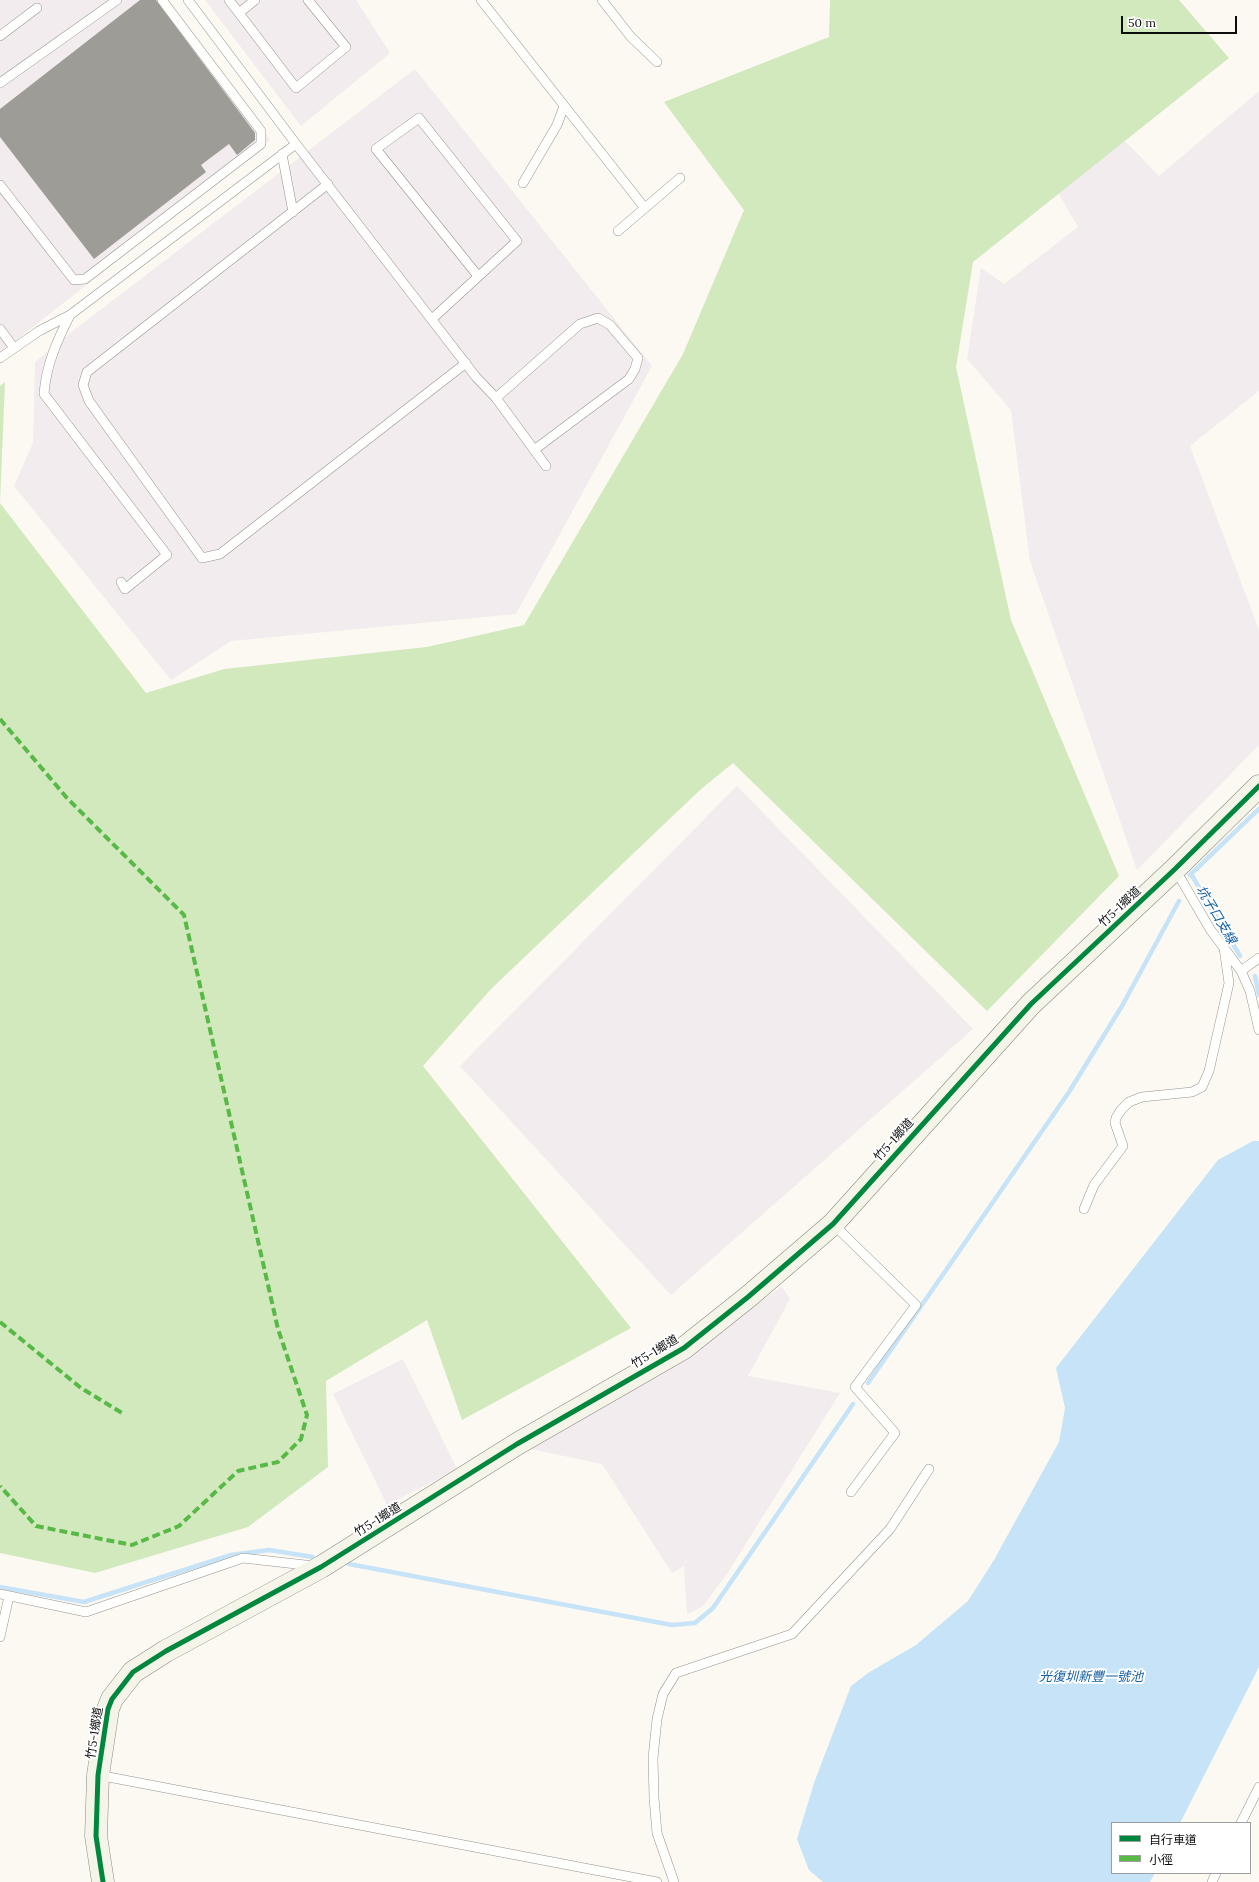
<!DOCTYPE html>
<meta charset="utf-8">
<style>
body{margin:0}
#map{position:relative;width:1259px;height:1882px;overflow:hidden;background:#fbf9f1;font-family:Lora,"Noto Sans TC",serif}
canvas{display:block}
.legend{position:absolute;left:1111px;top:1822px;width:140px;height:52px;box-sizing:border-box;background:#fff;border:1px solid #9e9e9e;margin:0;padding:5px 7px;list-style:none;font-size:12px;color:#0d0d0d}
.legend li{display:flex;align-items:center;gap:8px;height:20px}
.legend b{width:20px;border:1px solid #9e9e9e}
.scale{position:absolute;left:1121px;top:16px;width:116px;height:18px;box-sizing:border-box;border:2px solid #0d0d0d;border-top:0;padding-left:5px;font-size:12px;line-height:14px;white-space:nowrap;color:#0d0d0d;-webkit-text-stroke:3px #fff;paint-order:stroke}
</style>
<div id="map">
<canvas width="1259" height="1882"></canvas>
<ul class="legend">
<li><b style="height:5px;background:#00873e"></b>自行車道</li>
<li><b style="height:5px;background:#58b947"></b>小徑</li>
</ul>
<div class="scale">50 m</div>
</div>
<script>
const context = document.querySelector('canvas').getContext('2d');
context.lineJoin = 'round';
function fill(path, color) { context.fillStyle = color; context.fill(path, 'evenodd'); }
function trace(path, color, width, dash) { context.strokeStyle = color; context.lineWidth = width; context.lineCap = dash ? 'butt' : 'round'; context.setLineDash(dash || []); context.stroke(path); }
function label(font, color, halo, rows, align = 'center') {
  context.font = font + ' Lora,"Noto Sans TC",serif'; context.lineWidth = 4; context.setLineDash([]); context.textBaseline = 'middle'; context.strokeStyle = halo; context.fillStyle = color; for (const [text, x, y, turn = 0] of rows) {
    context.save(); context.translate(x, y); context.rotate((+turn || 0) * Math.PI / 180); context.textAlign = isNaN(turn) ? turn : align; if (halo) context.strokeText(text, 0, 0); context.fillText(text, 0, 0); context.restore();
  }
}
const industrial = new Path2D(`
 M0 0H167L270 140 0 353Z
 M205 0H356L390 53 301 126Z
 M415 69 652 366 516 614 231 641 171 680 14 486 33 443 35 362 78 327Z
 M1259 91V391L1190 446 1259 630V745L1137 870 1030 561 1011 410 967 359 981 268 1004 284 1078 227 1038 159 1098 124 1129 145 1159 176Z
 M737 786 973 1029 671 1295 460 1066Z
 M782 1287 790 1299 748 1376 840 1393 727 1574 702 1607 687 1614 684 1566 672 1573 602 1464 531 1449Z
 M403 1359 457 1469 387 1505 333 1394Z`);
const forest = new Path2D(`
 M830 0H1179L1229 58 973 262 956 367 1011 620 1119 876 987 1011 733 763 700 790 491 989 423 1066 631 1328 462 1420 427 1320 326 1381 328 1467 248 1527 95 1573 0 1553V386L5 382 0 503 146 693 224 669 427 647 524 625 683 354 744 210 664 102 829 37Z`);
const water = new Path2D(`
 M1253 1141H1259V1667L1180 1823H1112V1873H1155L1150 1882H823L809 1870 797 1839 814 1783 851 1686 868 1673 916 1645 968 1601 994 1560 1059 1442 1065 1408 1056 1368 1218 1160Z`);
const stream = new Path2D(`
 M1191 874 1240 956
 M1190 875 1259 809
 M1255 976 1259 995
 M868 1383 1069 1092 1122 1006 1179 901
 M349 1564 672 1625 695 1623 713 1608 853 1404
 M0 1587 84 1602 231 1555 269 1550 313 1557`);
const building = new Path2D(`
 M140 0H156L255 133V140L237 155 229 144 201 165 206 172 94 259 0 137V109Z`);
const lane = new Path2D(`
 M188 0 296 144 476 377 496 398 546 466
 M229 0 296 88 346 47 308 0
 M481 0 644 207
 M602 0 631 37 657 62
 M239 13 255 0
 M0 36 37 8
 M0 83 117 0
 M282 154 293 212
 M523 183 557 125 564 106
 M328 184 87 372 83 385 89 401 202 558 220 554 466 363
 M0 185 74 280 85 279 261 144V131L162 0
 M618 231 680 178
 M432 319 517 241 419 118 376 149 478 276
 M0 329 14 348
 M0 358 39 331 70 315
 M496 398 580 324 598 318 610 325 638 358 635 369 629 379 534 450
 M121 582 125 589 167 555 44 394C46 365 57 341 70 315L296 144
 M1175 869 1210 929 1241 971 1250 991 1259 1030
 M1241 971 1259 958
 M1084 1209 1094 1185 1123 1146 1115 1123 1116 1118 1121 1110 1129 1102 1142 1097 1192 1092 1202 1087 1209 1071 1229 983 1224 948
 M833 1224 916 1305 855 1387 895 1433 851 1492
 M0 1594 86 1612 243 1558 314 1566
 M0 1637 9 1596
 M98 1775 657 1882
 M1241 1823 1259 1787
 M674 1882 657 1833 654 1798 653 1758 657 1719 663 1694 676 1673 792 1634 890 1529 929 1469
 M1212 1882 1216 1873`);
const secondary = new Path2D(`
 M103 1882 96 1836 98 1775 108 1709 112 1699 133 1672 166 1651 321 1567 517 1444 684 1348 748 1297 833 1224 1031 1004 1175 869 1259 786`);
const quiet = new Path2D(`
 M0 719 67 798 184 915 278 1329 307 1415 301 1439 278 1462 238 1471 179 1526 132 1545 36 1526 0 1486
 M0 1322 81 1388 122 1413`);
const cycleway = new Path2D(`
 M103 1882 96 1836 98 1775 108 1709 112 1699 133 1672 166 1651 321 1567 517 1444 684 1348 748 1297 833 1224 1031 1004 1175 869 1259 786`);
const streetNames = [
 ["竹5-1鄉道",1120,907,-43],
 ["竹5-1鄉道",894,1140,-48],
 ["竹5-1鄉道",655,1352,-31],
 ["竹5-1鄉道",378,1520,-32],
 ["竹5-1鄉道",95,1733,-81]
];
const waterNames = [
 ["坑子口支線",1216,915,59],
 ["光復圳新豐一號池",1091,1677]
];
fill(industrial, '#f2ecee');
fill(forest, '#d2e9be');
fill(water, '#c6e3f7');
trace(stream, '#c6e3f7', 4.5);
fill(building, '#9e9c97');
trace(lane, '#949390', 10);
trace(secondary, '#8b8a86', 23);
trace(lane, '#fefefd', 9);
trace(secondary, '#f5f4e8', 22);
trace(quiet, '#58b947', 4, [8, 4]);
trace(cycleway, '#00873e', 5);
label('12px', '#0d0d0d', '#fff', streetNames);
label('italic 13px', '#115ea4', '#fff', waterNames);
</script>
